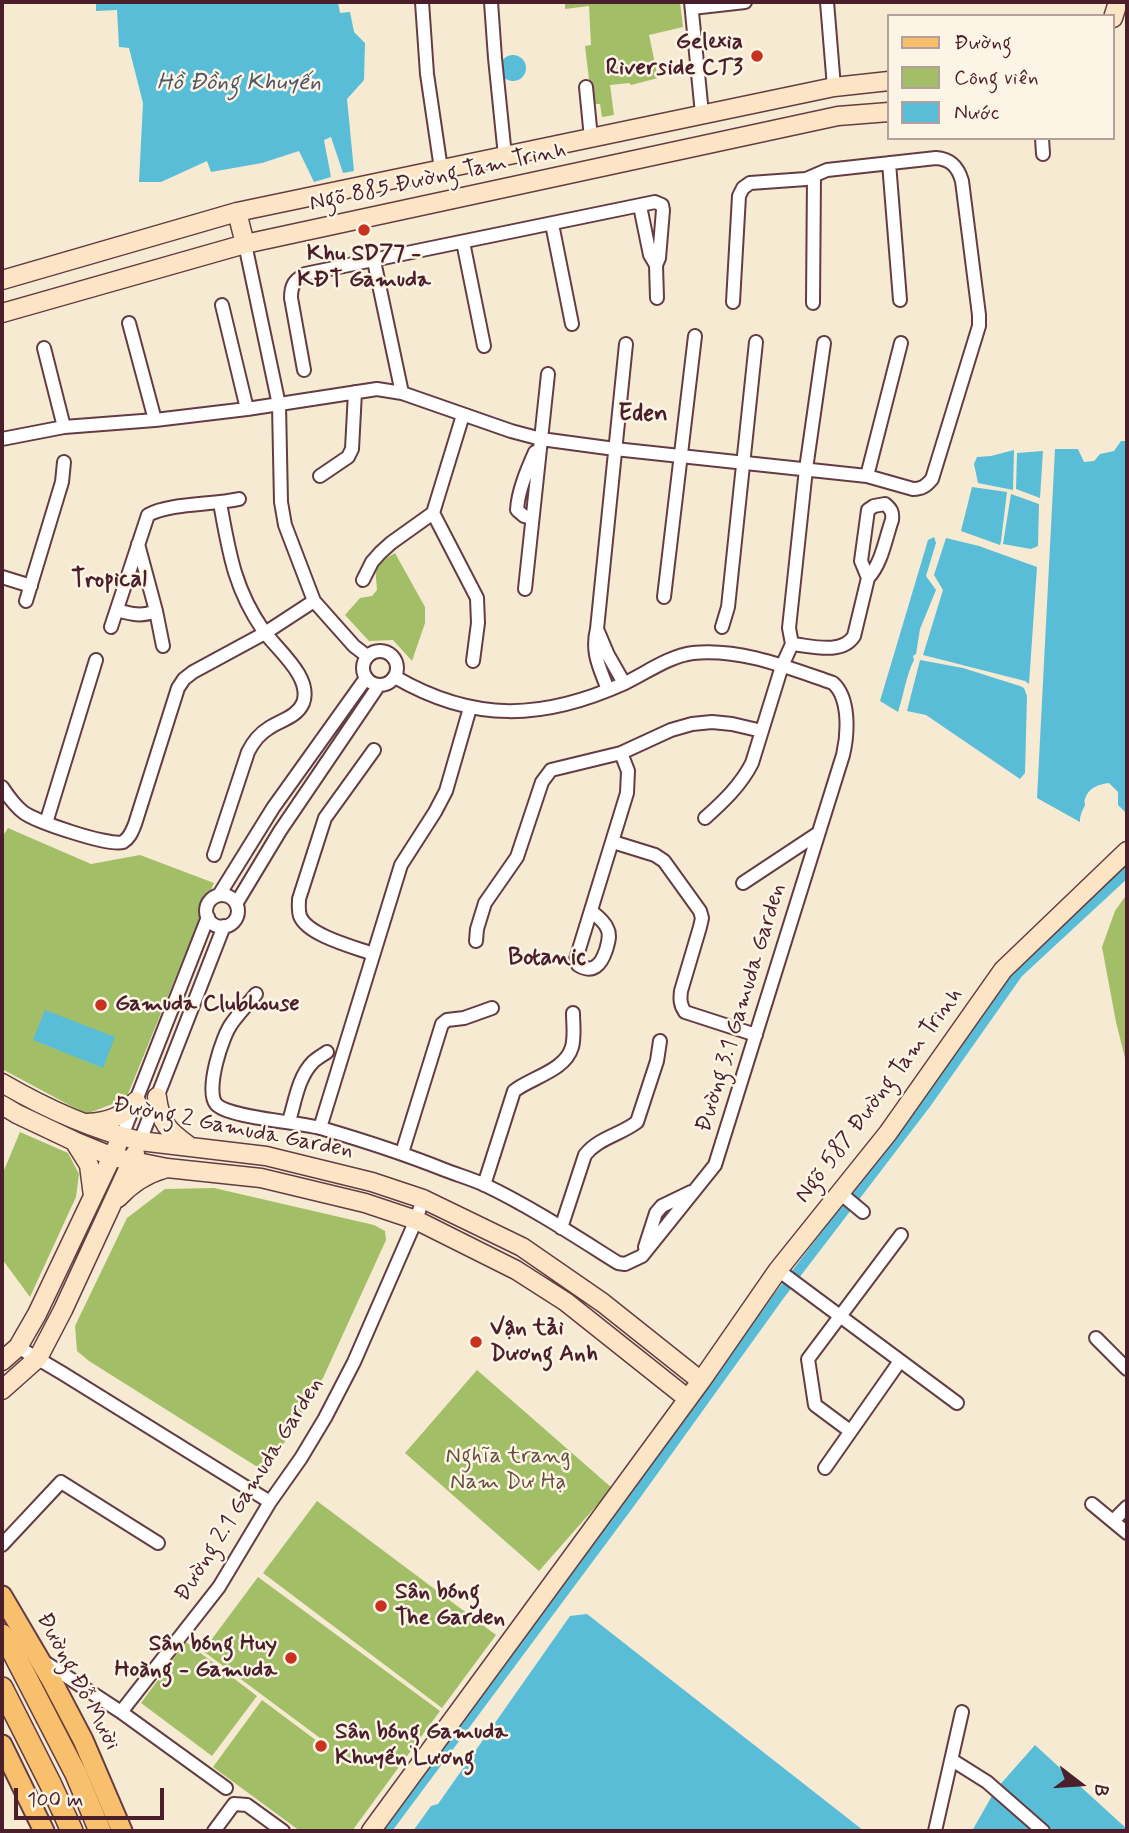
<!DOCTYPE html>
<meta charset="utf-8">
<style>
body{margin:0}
#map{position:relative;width:1129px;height:1833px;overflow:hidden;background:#f6ead2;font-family:Mynerve,sans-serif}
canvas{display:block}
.frame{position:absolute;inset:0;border:4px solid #4a1f2b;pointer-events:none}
.legend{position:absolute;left:887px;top:14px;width:228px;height:126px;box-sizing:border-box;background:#fcf5e5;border:2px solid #b59f9b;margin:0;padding:9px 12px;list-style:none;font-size:21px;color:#4a1f2b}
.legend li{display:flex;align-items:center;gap:14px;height:35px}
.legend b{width:35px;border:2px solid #b59f9b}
.north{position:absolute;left:1045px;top:1749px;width:70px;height:70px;-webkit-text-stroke:5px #fcf5e5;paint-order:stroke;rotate:107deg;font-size:19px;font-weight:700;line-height:28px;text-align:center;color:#4a1f2b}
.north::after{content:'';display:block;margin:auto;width:24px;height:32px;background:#4a1f2b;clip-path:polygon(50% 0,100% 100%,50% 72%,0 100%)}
.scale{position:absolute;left:14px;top:1788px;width:150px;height:32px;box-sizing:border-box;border:4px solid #4a1f2b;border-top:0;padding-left:9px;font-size:21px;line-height:24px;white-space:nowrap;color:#4a1f2b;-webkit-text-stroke:5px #fcf5e5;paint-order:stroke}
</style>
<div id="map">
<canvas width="1129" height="1833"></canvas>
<div class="frame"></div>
<ul class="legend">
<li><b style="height:9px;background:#f8bf6c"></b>Đường</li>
<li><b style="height:19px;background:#a2bf67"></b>Công viên</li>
<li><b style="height:19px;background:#59bdd8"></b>Nước</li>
</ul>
<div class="north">B</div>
<div class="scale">100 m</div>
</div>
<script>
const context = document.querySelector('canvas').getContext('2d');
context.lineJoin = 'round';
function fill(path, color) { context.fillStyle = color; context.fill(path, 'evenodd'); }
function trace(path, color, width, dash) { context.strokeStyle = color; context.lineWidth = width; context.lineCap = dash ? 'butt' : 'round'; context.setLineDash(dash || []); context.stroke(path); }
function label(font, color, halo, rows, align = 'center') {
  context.font = font + ' Mynerve,sans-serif'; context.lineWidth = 5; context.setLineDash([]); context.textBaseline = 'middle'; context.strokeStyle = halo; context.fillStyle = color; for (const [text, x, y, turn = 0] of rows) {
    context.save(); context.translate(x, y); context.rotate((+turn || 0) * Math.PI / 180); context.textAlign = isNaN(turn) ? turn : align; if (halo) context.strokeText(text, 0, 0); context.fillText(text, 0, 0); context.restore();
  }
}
const green = new Path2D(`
 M565 2H680L683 27 649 35 658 78 631 85 629 83 610 85 614 115 602 117 600 104H592L585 46 591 45 589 6 565 9Z
 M395 553 425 607V623L412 661 393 640 369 641 345 615 360 598 372 596 377 590 375 565Z
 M8 828 91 864 140 855 214 883 126 1099 86 1114 2 1069V837Z
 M1127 894V1066L1116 1022 1102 947 1115 911Z
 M20 1132 68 1153 79 1174 76 1197 30 1297 2 1259V1175Z
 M214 1188 374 1225 385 1231 386 1240 323 1378 269 1468H259L89 1361 77 1351 75 1326 127 1218 165 1189Z
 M477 1370 612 1488 539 1571 405 1453Z
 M317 1501 496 1635 442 1708 263 1573Z
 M258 1577 440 1711 352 1831H300L213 1767 262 1700 321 1744 324 1741 203 1651Z
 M186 1642 257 1696 212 1756 141 1703Z`);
const water = new Path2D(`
 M96 2H338L340 13 350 12 354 32 365 43 364 80 347 99 354 171 343 173 331 137 324 140 331 177 314 182 299 151 262 163 211 172 207 161 161 182H139L143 103 129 48 119 47 117 10 96 11Z
 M500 68a13 13 0 1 1 26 0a13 13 0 1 1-26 0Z
 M1121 441H1127V814L1118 805V792L1109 783C1099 784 1088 788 1085 799 1084 801 1085 803 1085 805 1082 812 1080 814 1080 822L1037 798 1055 449H1078L1084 462 1094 461 1100 454 1114 451Z
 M1014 450 1013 490 978 483 974 464 977 457 991 456Z
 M1043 451 1040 498 1016 489 1017 453Z
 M972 487 1007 492 1001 541 1000 545 961 531Z
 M1011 494 1039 504 1038 546 1031 549 1003 544Z
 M934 537 936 543 926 576 936 590 920 629 916 654 913 656 914 660C906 676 904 694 898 712L880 701 928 540Z
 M946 538 979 546 1037 567 1029 684 1025 681 923 655 943 590 934 575Z
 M920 660 963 668 1020 686 1024 688 1027 696 1025 773 1020 779 926 715 907 711Z
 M45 1010 115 1037 103 1068 33 1040Z
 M587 1614 864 1831H413L431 1806 438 1804 570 1616Z
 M1035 1745 1127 1829V1831H1049L998 1787Z
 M993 1794 1037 1831H972Z`);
const canal = new Path2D(`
 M386 1831 633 1499 779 1296 925 1105 1018 973 1127 872`);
const street = new Path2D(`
 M422 2 427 74 441 169
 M491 2 495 58 505 156
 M691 2 702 114
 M827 2 834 87
 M692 8 745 2
 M586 87 591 138
 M1042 138 1043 154
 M889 163 900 300
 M640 206 650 255 656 265
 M552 224 572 324
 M463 242 484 346
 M245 244 279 405 281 502 285 525 314 601 354 646 367 656
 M374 261 402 393
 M813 303 814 176
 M222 305 247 409
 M129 323 155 420
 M44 348 64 427
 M304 370 291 298C291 285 294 281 305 274L655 202 662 205 663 210 659 258 656 265 657 298
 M2 439 64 427 155 420 247 409 377 389 402 393 511 431 541 439 615 449 867 476 913 489C922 489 926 486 932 479L979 326V315L962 181C958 167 951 159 936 158L827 170 806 179 750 183 743 188 739 196 733 302
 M320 476 348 457 352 449 355 392
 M867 476 901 343
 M433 513 477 598 478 623 473 661
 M532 518 524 516 517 510C518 491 527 470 535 452
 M138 544 156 611 163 646
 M2 577 31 586
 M363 580 372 562 380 553 391 543 433 513 463 415
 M525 589 548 374
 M664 597 695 336
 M26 601 62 482 64 462
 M117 610C131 614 141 617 156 611
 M111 627 148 515C170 503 212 505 239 499
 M722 627 728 607 756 342
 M597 629 608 655 624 683
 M792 644C812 646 842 655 854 636L868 578C882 563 885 540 892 520 893 512 891 509 885 504L874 506 868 510 861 561 868 578
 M363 668a17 17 0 1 1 34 0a17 17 0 1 1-34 0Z
 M608 690C600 668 591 653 597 629L626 344
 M2 787C8 796 14 805 23 812 34 821 110 847 123 842 130 838 132 831 135 824L178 688 184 679 193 672 265 633 314 601
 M705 818C723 802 741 785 752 763L782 666 792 644 789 628 806 469 824 343
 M46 823 96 660
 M613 842 655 855 664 861 700 911 702 918 700 927 681 991C680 999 680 1005 685 1012L756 1035
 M214 855 248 752C253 742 259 734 269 728 281 720 297 717 303 703 313 677 276 649 263 630 234 588 229 552 220 503
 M743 883 817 834
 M219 895 273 808 366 678
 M206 911a16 16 0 1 1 32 0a16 16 0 1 1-32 0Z
 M236 904 280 831 379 685
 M591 911C597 916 604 921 607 928 611 935 608 943 606 950 601 965 593 974 578 965L576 959 627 793 628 771 621 753
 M476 941 477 929 485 903 517 857 542 782 551 770 621 753 671 730 692 724 712 722 732 724 762 731
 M373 954C354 947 307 935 300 916 298 910 299 905 299 899L325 818 374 750
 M256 994C248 1004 239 1013 232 1023 222 1036 205 1090 216 1104 228 1118 301 1122 324 1129 365 1141 405 1154 445 1170 458 1175 472 1179 485 1185 531 1207 575 1236 618 1263L625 1264 642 1256 715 1165 843 755C848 734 850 698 833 683 789 668 741 648 693 653 669 656 646 673 625 683 543 720 474 723 395 677
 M289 1121C295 1102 298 1077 313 1062 317 1058 323 1055 327 1052
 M320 1128 401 865 435 812 446 791 470 708
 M122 1136 208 917
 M140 1141 224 926
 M402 1153 442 1024 447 1020 464 1018 492 1008
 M484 1185 514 1091C532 1077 565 1071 572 1047 575 1036 573 1024 573 1013
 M840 1193 863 1212
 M561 1228 585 1155C598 1138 620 1135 637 1122L657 1061 660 1041
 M645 1247 656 1213 662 1206 691 1192
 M778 1270 957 1403
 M1096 1338 1127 1369
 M18 1347 62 1373 270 1502
 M850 1431 815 1405 808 1359 901 1235
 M825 1468 900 1361
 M1092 1504 1127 1533
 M1113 1521 1127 1507
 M2 1545 61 1482 158 1543
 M43 1661 121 1712 226 1788
 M121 1712 219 1587 270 1502 301 1458 325 1418 354 1362 416 1220 423 1199
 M952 1760 987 1782 1043 1831
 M214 1831 234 1804 247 1805 283 1831
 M935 1831 962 1712`);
const secondary = new Path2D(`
 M1113 18 1118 2
 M237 212 245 244
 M2 280 237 212 834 87 889 81
 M2 313 245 244 838 116 889 112
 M2 1083C45 1108 91 1129 140 1141L266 1156 372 1182 423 1199 522 1247 603 1303 701 1381
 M157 1097C160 1122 168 1131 188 1145
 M2 1105 17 1114 74 1141 113 1157 167 1168 261 1178 365 1203 416 1220 516 1270 566 1302 688 1399
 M87 1123C107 1122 123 1117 136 1101
 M74 1141 89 1165 93 1196
 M118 1198C131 1184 146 1174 164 1169
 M2 1361 18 1347 37 1314 117 1146
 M2 1390 38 1358 63 1310 135 1154
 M371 1831 701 1381 778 1270 888 1133 1003 970 1127 851`);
const primary = new Path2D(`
 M2 1596 52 1681 83 1740 122 1831
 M2 1745 44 1831`);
const highway = new Path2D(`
 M2 1635 13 1652 76 1774 100 1831
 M2 1688 51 1785 72 1831`);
const markers = [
 [757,56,7,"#c8321e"],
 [364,230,7,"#c8321e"],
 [101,1005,7,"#c8321e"],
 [476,1342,7,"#c8321e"],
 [381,1606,7,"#c8321e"],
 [291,1658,7,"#c8321e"],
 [321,1746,7,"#c8321e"]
];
const poiNames = [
 ["Gelexia",743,43,"right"],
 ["Riverside CT3",743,69,"right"],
 ["Khu SD77 -",364,255,"center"],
 ["KĐT Gamuda",364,281,"center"],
 ["Gamuda Clubhouse",115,1005],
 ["Vận tải",490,1329],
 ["Dương Anh",490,1355],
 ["Sân bóng",395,1593],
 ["The Garden",395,1619],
 ["Sân bóng Huy",277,1645,"right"],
 ["Hoàng - Gamuda",277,1671,"right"],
 ["Sân bóng Gamuda",335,1733],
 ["Khuyến Lương",335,1759]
];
const streetNames = [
 ["Ngõ 885 Đường Tam Trinh",438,178,-12],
 ["Đường 3.1 Gamuda Garden",742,1008,-73],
 ["Ngõ 587 Đường Tam Trinh",880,1096,-53],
 ["Đường 2 Gamuda Garden",233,1129,11],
 ["Đường 2.1 Gamuda Garden",250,1490,-58],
 ["Đường Đỗ Mười",77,1682,62]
];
const parkNames = [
 ["Nghĩa trang",508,1457],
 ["Nam Dư Hạ",508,1483]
];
const waterNames = [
 ["Hồ Đồng Khuyến",239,84]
];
const neighbourhoodNames = [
 ["Eden",643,415],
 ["Tropical",109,581],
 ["Botanic",547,959]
];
fill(green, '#a2bf67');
fill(water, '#59bdd8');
trace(canal, '#59bdd8', 10);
trace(street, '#643d44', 16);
trace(secondary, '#643d44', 21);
trace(primary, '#643d44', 23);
trace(highway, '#643d44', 24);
trace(street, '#fff', 12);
trace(secondary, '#fce5c4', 18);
trace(primary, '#f8bf6c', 19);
trace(highway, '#f8bf6c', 21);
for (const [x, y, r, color] of markers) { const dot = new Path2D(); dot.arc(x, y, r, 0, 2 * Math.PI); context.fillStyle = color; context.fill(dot); trace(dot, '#fcf5e5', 2.5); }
label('bold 23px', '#4a1f2b', '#fcf5e5', poiNames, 'left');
label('23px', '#4a1f2b', '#fcf5e5', streetNames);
label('23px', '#644f3d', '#fcf5e5', parkNames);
label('italic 24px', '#4f5668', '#fcf5e5', waterNames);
label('bold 24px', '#4a1f2b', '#fcf5e5', neighbourhoodNames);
</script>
